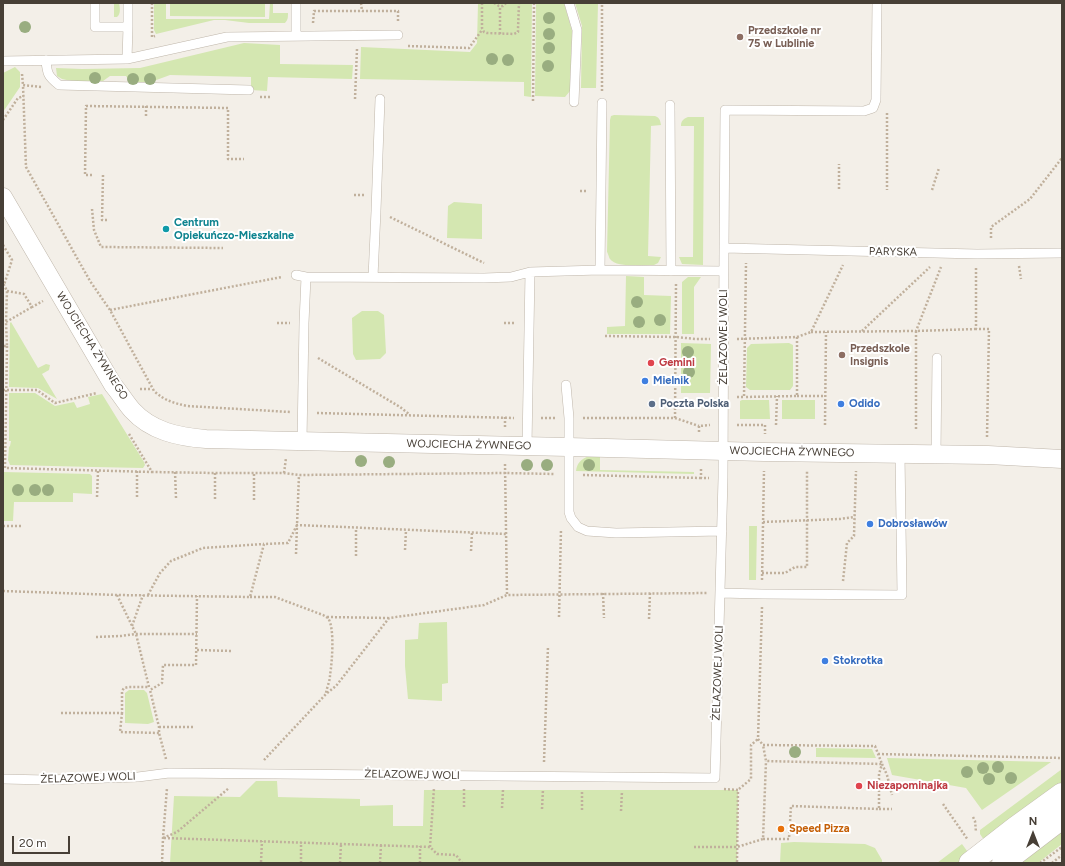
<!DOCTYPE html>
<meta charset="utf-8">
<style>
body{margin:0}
#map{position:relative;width:1065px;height:866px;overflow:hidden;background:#f3efe8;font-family:Figtree,sans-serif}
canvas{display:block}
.frame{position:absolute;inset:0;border:4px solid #473f36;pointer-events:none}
.north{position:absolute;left:1013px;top:814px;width:40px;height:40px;-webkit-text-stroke:3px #fff;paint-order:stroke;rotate:0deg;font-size:11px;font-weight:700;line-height:16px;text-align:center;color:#473f36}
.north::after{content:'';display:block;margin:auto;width:14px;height:18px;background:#473f36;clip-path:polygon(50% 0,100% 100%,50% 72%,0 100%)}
.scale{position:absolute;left:12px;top:836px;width:58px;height:18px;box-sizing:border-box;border:2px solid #473f36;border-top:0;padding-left:5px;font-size:12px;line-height:14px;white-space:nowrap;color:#473f36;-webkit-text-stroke:3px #fff;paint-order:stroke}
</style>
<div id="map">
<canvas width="1065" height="866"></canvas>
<div class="frame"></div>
<div class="north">N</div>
<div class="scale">20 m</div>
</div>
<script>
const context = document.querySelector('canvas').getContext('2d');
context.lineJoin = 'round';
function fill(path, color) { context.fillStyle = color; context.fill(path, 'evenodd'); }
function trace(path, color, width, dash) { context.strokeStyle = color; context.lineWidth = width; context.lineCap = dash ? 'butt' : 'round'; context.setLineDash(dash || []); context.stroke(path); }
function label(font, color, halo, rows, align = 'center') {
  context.font = font + ' Figtree,sans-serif'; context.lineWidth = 4; context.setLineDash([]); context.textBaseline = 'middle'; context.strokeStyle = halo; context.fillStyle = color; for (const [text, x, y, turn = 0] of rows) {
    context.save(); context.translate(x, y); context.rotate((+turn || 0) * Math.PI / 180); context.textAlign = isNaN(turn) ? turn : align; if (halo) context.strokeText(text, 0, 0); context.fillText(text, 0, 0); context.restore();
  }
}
const green = new Path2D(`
 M101 3H119C120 8 121 14 117 17H114V4H101Z
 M154 3H166V19H269L270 3H273V13H288C288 17 288 20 285 23H249L225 20H214L156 34 154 30Z
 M170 3H265V17L170 16Z
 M478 3H532L531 97 524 96V82L360 79 361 47 470 52 477 43Z
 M536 3H564L572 31 570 91 565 97 535 96Z
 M575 3H598L596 88H581L582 26Z
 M244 43 280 45V64L353 65 352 79 268 77 267 91 251 90V77L170 75 151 82H130L126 76H110L103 81H71L62 79 57 76 56 68 82 69 140 68Z
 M15 67 20 72V87L3 112V73Z
 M614 115 655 116C660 118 660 120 661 125L651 126 648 256 661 257 658 263 654 265C643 265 616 268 610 259 609 258 608 253 607 252L610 120 611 116Z
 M688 117H704L703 265 682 264 679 257H693L694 126H681C681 121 683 119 688 117Z
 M454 202 482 204V239L447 238 448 206Z
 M626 276 644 277V295L671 296 670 334H607V327L625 326Z
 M688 277H701L694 287V334H682V282Z
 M362 311H378L384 315 386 353 380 359 356 360 353 354 352 318Z
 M11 322 38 368 46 364 50 365 49 370 42 374 57 399 38 388 9 387 10 323Z
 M681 343 711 344 710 393H681Z
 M789 343 793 345V386L790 390H750L746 387 747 348 751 344Z
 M9 393H35L55 406 74 402 77 408 90 404 88 397 102 394 144 462 145 465 143 468 94 467 10 465 8 460 9 447 10 446 11 441H9Z
 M742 400H769L770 419H740V401Z
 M782 400H815V419H782Z
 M589 456H600V470L694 472V474L576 471C577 463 581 459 589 456Z
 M3 472 90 474 92 476V494L73 493V502H14L13 521H3Z
 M749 526H757L756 580H749Z
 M447 622 448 683 442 684V701L408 699 405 666V640L418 639 419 623Z
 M129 690H144L147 693 154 722 148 724 125 723V693Z
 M816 748 872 749 876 758 816 757Z
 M887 758 1051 762 982 810 966 788 892 775Z
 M1062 769V786L986 843 980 834V830Z
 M256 781H277L278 797 360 799V806L393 805V826H423L424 790H738L737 863H170L174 796 240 797Z
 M1062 826V844L1038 863H1013Z
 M794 842 865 844 875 848 882 860V863H780L781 843Z
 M962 844 970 855 959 863H937Z`);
const path = new Path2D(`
 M152 3V37L155 36
 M361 3 362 11
 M482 3V28L484 32 487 33 514 34 518 32V29L519 3
 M494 3 499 6H503L506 3
 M313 23 314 11H398V21
 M500 34V6
 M408 46 469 48 482 30
 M22 74 23 85
 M41 87 23 85 26 167 90 281 110 310 154 391C165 401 174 403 187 406L290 412
 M602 91V3
 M260 97H272
 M355 99 357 49
 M533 101 534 3
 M146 106V117
 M887 113V190
 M3 120 18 98 24 96
 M92 175H85L86 106 228 108V159H244
 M103 175 102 220H107
 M839 189V164
 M932 190 939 168
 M580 191H588
 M354 195H364
 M92 209 94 230 101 247 223 248
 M390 217 484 263
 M991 238V227L1030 199 1062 158
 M3 245 12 260 4 285
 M1019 266 1021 279
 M976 268V329H989L987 437
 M3 285H4L7 291 6 322 7 346H3
 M7 291 24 294 32 307 43 301
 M110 310 282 277
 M6 322 32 307
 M277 323H290
 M504 323H516
 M862 331 930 267
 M811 332 916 331 941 267
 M605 336 676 337 696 339H710
 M797 337 811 332 843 265
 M737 339 797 337V396L744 397
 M7 346 5 468 152 472
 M318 358 400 407 409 414
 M140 389H152
 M3 390H37L55 403 97 393
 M797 396H825
 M737 397H744L746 263
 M317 413 514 418
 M505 417V427
 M541 418H556
 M583 418H675L699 426
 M675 418 676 283
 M737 425H765V434
 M776 425 777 396
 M825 425 826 332
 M916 429V331L976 329
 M699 432V426L710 425
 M129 434 152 472 215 473H284L299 475 505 473 554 474
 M505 464 507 595
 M701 469V478H709
 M175 472 176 498
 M215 473V499
 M284 473 286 458
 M254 474V500
 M583 475 701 478
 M97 497 98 471
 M137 497V471
 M763 522 840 519 855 517
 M3 526H23
 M405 550 406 530
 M471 551 472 532
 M296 554 297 525 506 534
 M356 556V528
 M762 573H785L795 567H807V471
 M762 580 764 471
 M843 581 847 543 854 536 856 471
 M3 591 117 595 250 597 264 544 288 543 297 525 299 475
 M603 593 604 618
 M117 595 136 634 149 687
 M148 595 160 573 171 561 203 548 264 544
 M250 597H275L323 615C325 616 326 617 328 618 335 628 332 663 330 675 330 681 327 687 326 693
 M762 607 758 739 763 745
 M327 617 388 618
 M559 617 561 529
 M649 619 650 593
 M132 626 143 595
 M96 637 121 636 136 634H197
 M197 650 232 651
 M61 713H122V691L124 688 129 687H149
 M122 713 120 732 159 733
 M159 727H195
 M763 745 875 746 882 764 766 761Z
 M878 754 1062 758
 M166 759 159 733V727L150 690 162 683 163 665H196L197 596
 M264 760 326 694 336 686 389 618 484 605 507 595 707 593
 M544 762 548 646
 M882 764 887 775 892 795
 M724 789 738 790 737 863
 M739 789 751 779V745L758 739
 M943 804 968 840
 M464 807V789
 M502 808 503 790
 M542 809 543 789
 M879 809H892
 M582 810V790
 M621 811 622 791
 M973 817 975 821 976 832
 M163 838 177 832 229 788
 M164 838 430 847 437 854 456 855 462 863
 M763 839H789L791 806 879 809V774L882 764
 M430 847 434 788
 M694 847H737L763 839 766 761
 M261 862 262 841
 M162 863 163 838 167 788
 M301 863V842
 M340 863 341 844
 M380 863 381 845
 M420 863V846
 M1040 863 1062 847
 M1052 863 1062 855`);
const service = new Path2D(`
 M95 3V27H128L127 59
 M569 3 577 30 574 102
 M128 27V3
 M296 36V3
 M46 60C47 74 48 76 59 85L249 90
 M3 61 127 59 227 37 398 35
 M602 103 600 270 724 271
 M670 105 671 271
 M724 248 977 254 1062 253
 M296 275 306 277 484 278 511 277 530 272 600 270
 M373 277 376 211 380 99
 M566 385 569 418V512L571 518 578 527 587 531 616 533 722 531
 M302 441 304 323 306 277
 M527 446 530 272
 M936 455 937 358
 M720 593 762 594 902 595 900 454
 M3 779 46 780 138 777 169 773 715 778 723 478 724 248 725 110 864 111 873 108 876 100 877 3`);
const minor = new Path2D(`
 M3 197 113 385C120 393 125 402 132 410 151 431 178 437 206 439L568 447 764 452 988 455 1062 459`);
const tertiary = new Path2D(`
 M970 863 1015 828 1062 794
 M1003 863 1062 818`);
const trees = [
 [549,18],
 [25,27],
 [549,34],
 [549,48],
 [492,59],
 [508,60],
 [548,66],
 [95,78],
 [133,79],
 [150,79],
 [637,302],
 [660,320],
 [639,322],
 [688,352],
 [689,372],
 [361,461],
 [389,462],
 [527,465],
 [547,465],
 [589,465],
 [18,490],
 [35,490],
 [48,490],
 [795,752],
 [998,767],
 [983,768],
 [967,772],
 [1011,778],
 [989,779]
];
const markers = [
 [740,37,4,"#8d6e63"],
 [166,229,4,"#0f9aa8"],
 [842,355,4,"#8d6e63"],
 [651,363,4,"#e0444e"],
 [645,381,4,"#3f7fe0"],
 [652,404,4,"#5c6f8a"],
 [841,404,4,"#3f7fe0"],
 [870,524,4,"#3f7fe0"],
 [825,661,4,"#3f7fe0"],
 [859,786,4,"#e0444e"],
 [781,829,4,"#e8710a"]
];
const educationNames = [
 ["Przedszkole nr",748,31],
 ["75 w Lublinie",748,44],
 ["Przedszkole",850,349],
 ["Insignis",850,362]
];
const cultureNames = [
 ["Centrum",174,223],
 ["Opiekuńczo-Mieszkalne",174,236]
];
const streetNames = [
 ["PARYSKA",893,252,1],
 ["ŻELAZOWEJ WOLI",724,337,-90],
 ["WOJCIECHA ŻYWNEGO",92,346,58],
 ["WOJCIECHA ŻYWNEGO",469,445,1],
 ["WOJCIECHA ŻYWNEGO",792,452,1],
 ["ŻELAZOWEJ WOLI",718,673,-88],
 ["ŻELAZOWEJ WOLI",412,775,1],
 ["ŻELAZOWEJ WOLI",88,778,-2]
];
const healthNames = [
 ["Gemini",659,363],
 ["Niezapominajka",867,786]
];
const shopNames = [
 ["Mielnik",653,381],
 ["Odido",849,404],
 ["Dobrosławów",878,524],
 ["Stokrotka",833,661]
];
const serviceNames = [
 ["Poczta Polska",660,404]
];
const foodNames = [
 ["Speed Pizza",789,829]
];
fill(green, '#d4e7b1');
trace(service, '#bfb6aa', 10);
trace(minor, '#bfb6aa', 19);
trace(tertiary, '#bfb6aa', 23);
trace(path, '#c0b09c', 2.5, [2, 2]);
trace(service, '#fff', 9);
trace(minor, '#fff', 18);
trace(tertiary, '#fff', 22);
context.fillStyle = '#99ad80';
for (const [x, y] of trees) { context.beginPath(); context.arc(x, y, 6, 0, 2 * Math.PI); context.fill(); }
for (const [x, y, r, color] of markers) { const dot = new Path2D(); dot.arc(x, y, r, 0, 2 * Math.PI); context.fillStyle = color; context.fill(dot); trace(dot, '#fff', 1.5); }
label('bold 11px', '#785e54', '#fff', educationNames, 'left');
label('bold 11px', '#0d838f', '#fff', cultureNames, 'left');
label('11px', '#473f36', '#fff', streetNames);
label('bold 11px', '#be3a42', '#fff', healthNames, 'left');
label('bold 11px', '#366cbe', '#fff', shopNames, 'left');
label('bold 11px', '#4e5e75', '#fff', serviceNames, 'left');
label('bold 11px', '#c56008', '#fff', foodNames, 'left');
</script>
